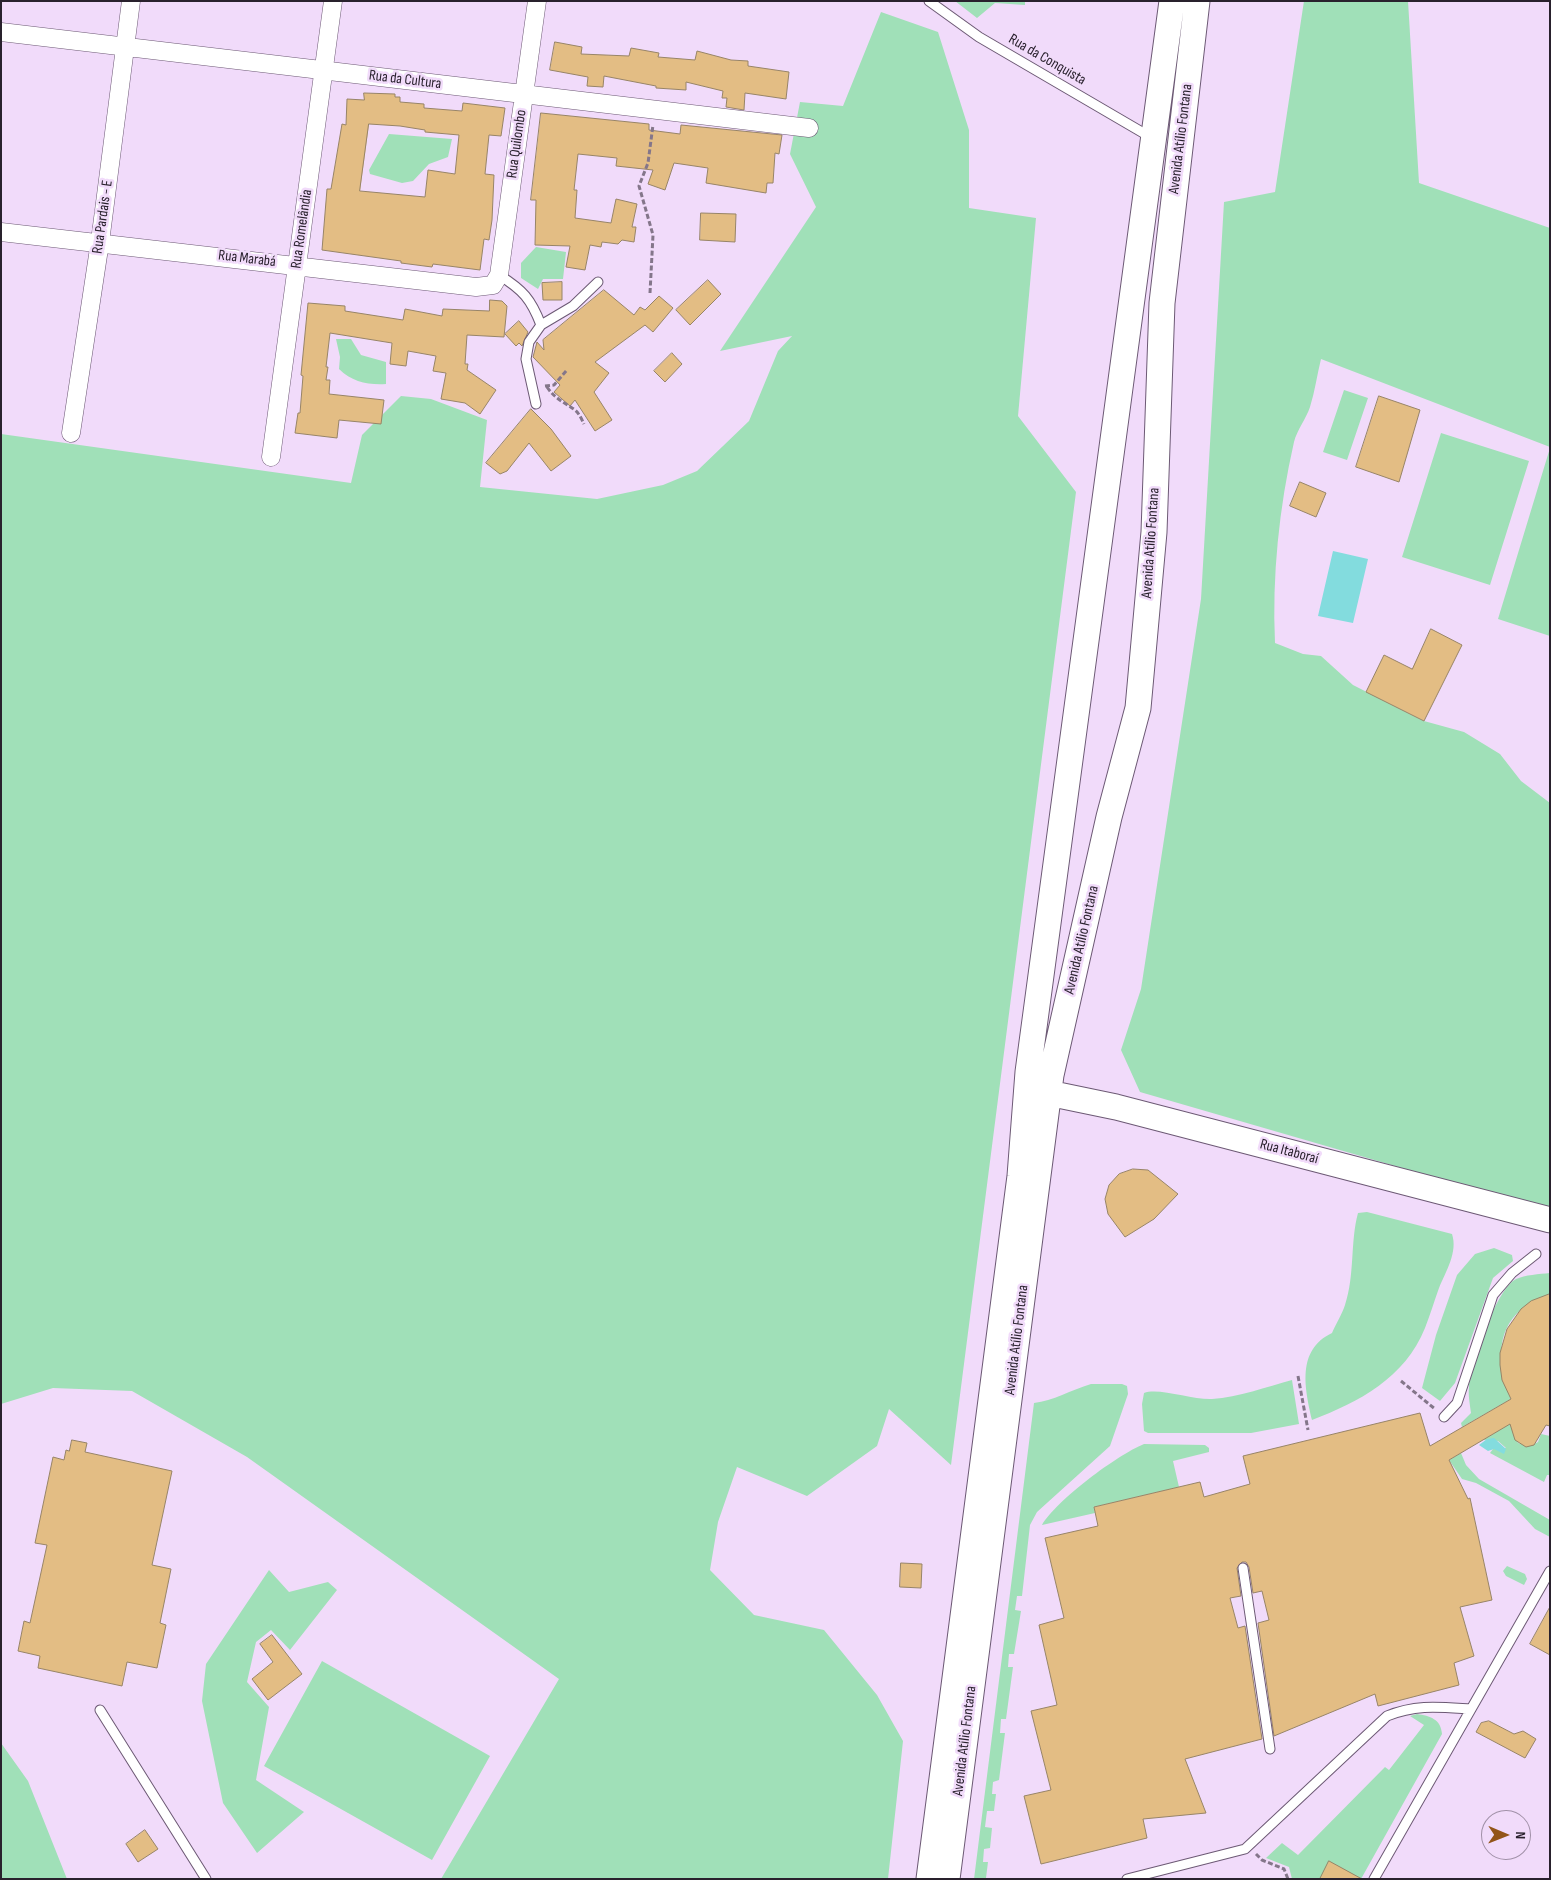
<!DOCTYPE html>
<meta charset="utf-8">
<style>
body{margin:0}
#map{position:relative;width:1551px;height:1880px;overflow:hidden;background:#f1dbfa;font-family:"Sofia Sans Condensed",sans-serif}
canvas{display:block}
.frame{position:absolute;inset:0;border:2px solid #29212d;pointer-events:none}
.north{position:absolute;left:1481px;top:1810px;width:50px;height:50px;box-sizing:border-box;background:#f1dbfa;border:1px solid #a191a8;border-radius:50%;rotate:91deg;font-size:14px;font-weight:700;line-height:20px;text-align:center;color:#29212d}
.north::after{content:'';display:block;margin:auto;width:18px;height:22px;background:#935519;clip-path:polygon(50% 0,100% 100%,50% 72%,0 100%)}
</style>
<div id="map">
<canvas width="1551" height="1880"></canvas>
<div class="frame"></div>
<div class="north">N</div>
</div>
<script>
const context = document.querySelector('canvas').getContext('2d');
context.lineJoin = 'round';
function fill(path, color) { context.fillStyle = color; context.fill(path, 'evenodd'); }
function trace(path, color, width, dash) { context.strokeStyle = color; context.lineWidth = width; context.lineCap = dash ? 'butt' : 'round'; context.setLineDash(dash || []); context.stroke(path); }
function label(font, color, halo, rows, align = 'center') {
  context.font = font + ' "Sofia Sans Condensed",sans-serif'; context.lineWidth = 5; context.setLineDash([]); context.textBaseline = 'middle'; context.strokeStyle = halo; context.fillStyle = color; for (const [text, x, y, turn = 0] of rows) {
    context.save(); context.translate(x, y); context.rotate((+turn || 0) * Math.PI / 180); context.textAlign = isNaN(turn) ? turn : align; if (halo) context.strokeText(text, 0, 0); context.fillText(text, 0, 0); context.restore();
  }
}
const green = new Path2D(`
 M955 1H1025V5L995 3 977 18Z
 M1304 1H1408L1419 183 1550 228V447L1321 359C1317 375 1315 391 1310 407 1306 419 1297 430 1294 442 1279 508 1272 576 1275 643L1303 654 1321 656 1353 685 1424 721 1464 732 1500 754 1521 781 1550 803V1211L1140 1092 1121 1050 1141 989 1201 599 1224 202 1275 192Z
 M881 12 938 32 969 130V208L1036 218 1018 416 1076 492 951 1465 889 1409 877 1446 807 1496 737 1467 718 1522 710 1570 754 1615 824 1630 877 1695 903 1741 888 1879H441L559 1679 247 1457 132 1391 53 1388 1 1404V434L351 483 362 435 401 396 431 399 487 420 480 487 597 499 663 485 697 471 749 421 778 351 792 336 720 351 816 207 790 154 800 102 843 106Z
 M389 134 452 139 448 157 429 164 413 181 402 183 370 174 369 170Z
 M536 247 566 252 563 279H543L538 289 521 278V263Z
 M336 339H351L361 355 386 362V384C368 385 352 382 339 369L340 357Z
 M1344 390 1368 398 1347 460 1323 452Z
 M1441 433 1529 461 1490 585 1402 557Z
 M1550 448V636L1498 619Z
 M1367 1212 1452 1234C1458 1252 1446 1271 1439 1288 1434 1302 1430 1315 1425 1328 1405 1378 1359 1402 1312 1420 1305 1389 1296 1350 1332 1333 1336 1324 1342 1314 1345 1305 1355 1275 1350 1242 1358 1213Z
 M1494 1248 1512 1255 1513 1261 1493 1278 1455 1383 1440 1401 1422 1388 1436 1335 1457 1275 1475 1254Z
 M1550 1273V1294C1541 1299 1530 1303 1522 1309 1494 1331 1498 1370 1511 1399L1462 1427 1461 1423 1471 1413C1470 1405 1468 1395 1469 1387 1470 1365 1496 1289 1516 1279 1525 1275 1539 1274 1550 1273Z
 M1292 1380 1299 1424 1251 1433H1148L1144 1431 1142 1404 1144 1393C1158 1387 1193 1400 1212 1399 1239 1397 1266 1387 1292 1380Z
 M1091 1384H1122L1127 1386 1128 1394 1110 1446 1037 1512 1030 1525 1022 1596H1017L1015 1610 1021 1611 1014 1654H1009L1008 1667H1013L1006 1719H1001L1000 1733H1005L999 1780 993 1782 992 1794H996L994 1811H987L985 1827 992 1828 990 1848 984 1849 983 1862H988L986 1878 974 1879 1034 1403C1053 1401 1071 1390 1091 1384Z
 M1525 1414 1513 1431 1518 1443 1530 1446 1538 1442 1541 1434 1550 1436V1475H1547L1544 1482 1490 1453 1493 1449 1506 1448 1498 1441 1483 1440Z
 M1144 1444 1205 1445 1209 1448V1452L1173 1461 1179 1487 1094 1507 1095 1513 1042 1525C1057 1500 1117 1455 1144 1444Z
 M1461 1453 1466 1465 1479 1479 1550 1520V1537L1535 1529 1509 1501 1476 1483 1462 1479 1449 1460Z
 M1507 1566 1525 1574 1527 1579 1524 1585 1506 1576 1503 1571Z
 M269 1570 289 1592 328 1582 337 1590 290 1650 271 1630 256 1642 247 1682 269 1707 256 1780 304 1812 257 1853 223 1803 202 1701 206 1664Z
 M322 1661 490 1756 432 1860 264 1766Z
 M1417 1714C1430 1716 1441 1719 1442 1734L1361 1879H1292L1289 1867 1266 1858 1282 1843 1298 1855 1385 1767 1389 1770 1424 1725 1410 1716Z
 M1 1743 28 1781 67 1879H1Z`);
const water = new Path2D(`
 M1333 551 1368 559 1353 623 1318 616Z
 M1494 1438 1506 1449 1504 1454 1494 1449 1488 1451 1479 1445 1487 1439Z`);
const building = new Path2D(`
 M555 42 582 47 581 54 629 56 631 48 659 53 658 57 695 60 697 51 731 60 748 61V66L789 72 786 99 745 93 744 110 726 107 727 98H722L723 91 686 82V90L656 88V86L604 76 603 87 587 86 588 77 550 70Z
 M364 93 395 94V97H400V102L424 104V108L462 111 463 103 505 108 501 136 489 135 485 174 494 175 492 220 489 240 484 239 480 270 433 264 432 267 401 263V261L322 250 327 189H331L342 124 346 125 347 99 364 100ZM369 124 400 126 425 130V132L459 135 455 174 428 170 425 197 360 191Z
 M541 113 649 124V130L680 134 681 125 782 135 779 154 775 153 773 183H767L766 193 706 183 708 168 674 163 665 190 648 184 653 170 616 166 617 158 578 154 574 190H577L575 218 611 223 616 199 637 204 632 227H636L634 242 622 240 618 244 602 242 601 247 590 245 585 270 566 267 570 246 535 245 536 200H531Z
 M701 213 736 214 735 242 700 240Z
 M708 280 721 294 690 325 676 310Z
 M562 282V300H543L542 283Z
 M604 290 634 315 640 307 645 310 659 296 673 308 653 332 645 325 595 362 609 373 594 392 612 420 595 431 575 400 570 406 554 392 560 385 533 357 537 342 544 350 543 340Z
 M490 300 502 301 507 306 504 337 467 335 465 364H468L467 370 496 390 480 414 465 403 441 399 446 373 433 371 436 356 408 351 406 366 390 364 392 343 330 333 326 367H328L326 380H330L329 394 384 400 381 424 339 420 337 438 295 433 298 413H300L303 376 301 375 308 303 345 306V311L403 320 405 309 442 316 443 309 489 311Z
 M519 321 528 332 522 346 519 343 516 346 505 334Z
 M672 353 682 364 665 382 654 371Z
 M1379 396 1420 410 1399 482 1356 467Z
 M531 409 551 429 571 456 551 471 529 443 507 471 500 474 486 463Z
 M1300 482 1326 493 1316 517 1290 506Z
 M1431 629 1462 645 1424 721 1366 692 1384 655 1412 669Z
 M1133 1169 1148 1170 1178 1194 1154 1219 1125 1237 1108 1214 1105 1199 1109 1185 1119 1174Z
 M1550 1294V1426L1546 1425 1534 1445 1526 1447 1515 1440 1510 1424 1449 1460 1468 1499 1470 1498 1492 1600 1460 1607 1474 1656 1454 1663 1459 1685 1378 1706 1375 1694 1274 1736 1258 1623 1269 1620 1262 1591 1253 1593 1249 1567 1246 1562H1242L1237 1568 1241 1596 1230 1598 1238 1628 1245 1626 1262 1739 1185 1759 1206 1813 1143 1819 1147 1838 1041 1864 1024 1796 1051 1790 1031 1711 1057 1705 1039 1625 1064 1618 1045 1538 1098 1526 1094 1507 1200 1482 1204 1497 1250 1484 1243 1456 1420 1413 1430 1446 1511 1399 1502 1380 1500 1365V1353L1507 1329 1521 1309 1531 1301Z
 M72 1440 87 1443 85 1452 172 1471 152 1565 171 1569 160 1623 166 1625 157 1668 127 1662 122 1686 38 1668 40 1656 18 1651 24 1621 30 1623 47 1545 35 1543 53 1457 64 1460 66 1450 69 1451Z
 M901 1563 922 1564 921 1588 900 1587Z
 M1550 1607V1655L1530 1644Z
 M272 1635 302 1674 268 1700 252 1679 273 1662 260 1644Z
 M1489 1721 1514 1734 1523 1731 1536 1739 1525 1758 1476 1732 1481 1723Z
 M145 1830 158 1849 138 1862 126 1844Z
 M1329 1861 1362 1879H1320Z`);
const path = new Path2D(`
 M650 293 653 235 639 186 648 163 653 125
 M545 386 554 385 567 370
 M547 387C555 399 564 402 575 410 579 413 582 420 584 424
 M1298 1376 1308 1430
 M1401 1381 1435 1409
 M1256 1854 1262 1860 1284 1869 1288 1879`);
const lane = new Path2D(`
 M929 1 979 37 1152 138
 M499 275C523 290 531 299 541 325
 M536 404 526 359 529 342 541 325 573 306 598 282
 M1444 1417 1457 1403 1493 1295 1512 1273 1536 1254
 M1243 1568 1270 1749
 M100 1710 206 1879
 M1127 1879 1245 1849 1387 1716C1416 1704 1439 1707 1471 1709
 M1374 1879 1550 1571`);
const street = new Path2D(`
 M1 32 809 128
 M1 232 476 287 493 285 499 275 537 1
 M71 433 100 242 131 1
 M271 457 333 1`);
const secondary = new Path2D(`
 M1034 1090 1116 1107 1550 1220
 M929 1879 1020 1176 1028 1072 1172 1
 M947 1879 1051 1075 1109 817 1138 708 1154 532 1162 303 1197 1`);
const streetNames = [
 ["Rua da Conquista",1047,60,30],
 ["Rua da Cultura",405,80,7],
 ["Avenida Atílio Fontana",1181,139,-83],
 ["Rua Quilombo",517,144,-82],
 ["Rua Pardais - E",103,217,-82],
 ["Rua Romelândia",302,229,-82],
 ["Rua Marabá",247,259,7],
 ["Avenida Atílio Fontana",1151,543,-86],
 ["Avenida Atílio Fontana",1082,940,-77],
 ["Rua Itaboraí",1289,1152,15],
 ["Avenida Atílio Fontana",1017,1340,-83],
 ["Avenida Atílio Fontana",965,1741,-83]
];
fill(green, '#a0e0b8');
fill(water, '#83dcde');
fill(building, '#e3bd84');
trace(building, '#978467', 1);
trace(lane, '#6c5974', 11);
trace(street, '#6c5974', 19);
trace(secondary, '#6c5974', 27);
trace(path, '#84768a', 3, [5, 2.5]);
trace(lane, '#fff', 9);
trace(street, '#fff', 18);
trace(secondary, '#fff', 25);
label('15px', '#29212d', '#f1dbfa', streetNames);
</script>
